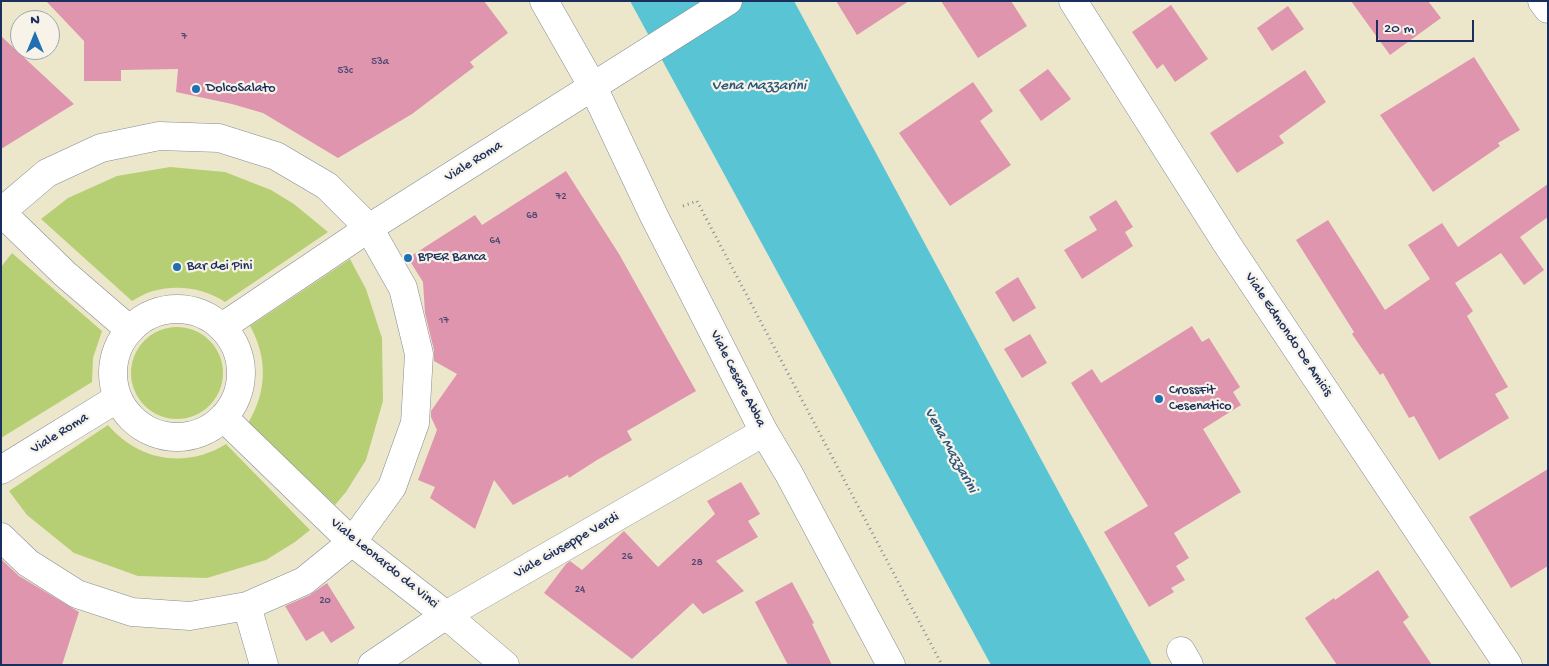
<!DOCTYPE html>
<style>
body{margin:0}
#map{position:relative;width:1549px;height:666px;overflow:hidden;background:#ece7cb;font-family:"Gochi Hand",sans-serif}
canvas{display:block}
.frame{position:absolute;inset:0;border:2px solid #1b2f5e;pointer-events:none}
.north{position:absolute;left:10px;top:10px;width:50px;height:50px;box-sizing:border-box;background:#f7f3e8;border:1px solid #9fa5b1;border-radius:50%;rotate:0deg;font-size:14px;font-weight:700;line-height:20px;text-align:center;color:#1b2f5e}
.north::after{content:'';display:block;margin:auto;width:18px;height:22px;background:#1f6fb2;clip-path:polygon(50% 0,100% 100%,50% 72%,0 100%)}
.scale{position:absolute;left:1376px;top:20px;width:98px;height:22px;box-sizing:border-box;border:2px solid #1b2f5e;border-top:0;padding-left:6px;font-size:15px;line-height:18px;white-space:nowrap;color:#1b2f5e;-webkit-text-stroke:4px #f7f3e8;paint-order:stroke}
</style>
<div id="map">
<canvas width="1549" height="666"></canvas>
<div class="frame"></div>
<div class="north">N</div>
<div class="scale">20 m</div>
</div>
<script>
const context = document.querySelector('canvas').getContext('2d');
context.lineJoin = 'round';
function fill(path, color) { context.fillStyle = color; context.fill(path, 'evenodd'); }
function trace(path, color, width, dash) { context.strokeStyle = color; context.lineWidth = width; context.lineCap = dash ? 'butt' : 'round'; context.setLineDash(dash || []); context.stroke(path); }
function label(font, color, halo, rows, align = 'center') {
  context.font = font + ' "Gochi Hand",sans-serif'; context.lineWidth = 4.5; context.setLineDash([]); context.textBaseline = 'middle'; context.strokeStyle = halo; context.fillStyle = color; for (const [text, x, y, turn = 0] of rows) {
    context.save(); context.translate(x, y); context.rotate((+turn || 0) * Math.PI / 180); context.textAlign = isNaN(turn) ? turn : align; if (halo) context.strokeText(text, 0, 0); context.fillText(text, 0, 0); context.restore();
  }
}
const green = new Path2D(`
 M170 167 225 172 271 190 294 204 328 232 225 302C205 288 177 284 153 291 146 293 139 297 132 301L41 219 68 198 117 176Z
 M12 253 102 331 93 358 92 382 1 438V267Z
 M350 259 366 289 382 338 383 401 366 460 346 492 335 505 248 423C267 392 268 358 250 326Z
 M131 373a46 46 0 1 1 92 0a46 46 0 1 1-92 0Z
 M108 425C139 461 186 469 226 444L310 530 295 542 266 560 207 578 138 576 74 553 27 515 9 491Z`);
const water = new Path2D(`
 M630 1H794L1152 665H991Z`);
const building = new Path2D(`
 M46 1H484L508 33 470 62 474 67 412 114 338 158 263 113 232 104 176 92 178 69 121 70V81H84V41Z
 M836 1H909L857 35Z
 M941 1H1011L1027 26 978 58Z
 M1351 1H1428L1441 18 1390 55Z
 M1171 5 1208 59 1175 82 1163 64 1157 69 1132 32Z
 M1288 6 1304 29 1272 51 1257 28Z
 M1 36 74 104 1 149Z
 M1474 57 1520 130 1498 143 1500 146 1433 192 1380 115Z
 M1048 69 1071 99 1041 121 1019 90Z
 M1305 70 1326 102 1279 136 1284 143 1237 173 1210 133Z
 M973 82 993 111 980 121 1011 165 950 206 899 133Z
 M566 171 619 254 696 391 627 431 632 440 597 460 569 478 568 475 513 505 494 480 475 529 430 498 435 487 418 480 437 430 431 417V411L457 374 434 361V350L425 313 423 282 408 258 475 215 482 225Z
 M1548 184V217L1520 237 1544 270 1524 285 1501 253 1455 283 1473 311 1467 316 1508 387 1495 394 1509 418 1439 460 1414 416 1409 418 1383 373 1380 375 1352 334 1354 332 1296 240 1328 220 1385 310 1430 279 1408 245 1442 223 1458 247Z
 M1116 200 1133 227 1125 232 1133 246 1082 279 1064 250 1097 230 1089 217Z
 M1018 277 1036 308 1013 322 995 292Z
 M1192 326 1202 342 1209 338 1240 387 1233 392 1241 405 1203 429 1241 492 1174 533 1189 558 1176 566 1185 580 1171 588 1174 592 1149 607 1104 532 1148 506 1071 383 1092 369 1101 383Z
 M1030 334 1047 363 1022 378 1004 349Z
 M1548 469V566L1511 588 1469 517Z
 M741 482 760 514 748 521 758 537 716 561 744 591 703 614 693 603 632 659 544 593 566 564 570 561 582 570 624 531 658 567 715 514 707 501Z
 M1 559 19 576 79 612 62 665H1Z
 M1378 570 1409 617 1403 622 1432 665H1337L1305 618 1334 598 1335 600Z
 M792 582 814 623 812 624 832 665H788L755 602Z
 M327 583 355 628 331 643 323 631 306 641 285 606 310 595Z`);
const path = new Path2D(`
 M683 206 697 201 942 665`);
const street = new Path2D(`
 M544 1 593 87 654 216 764 432 789 474 891 665
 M1073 1 1227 244 1508 665
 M1542 1 1548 9
 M1 212 47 173 101 148 159 136 219 138 276 156 327 186 369 228 403 288 419 354 415 423 392 487 352 542 304 581 247 606 190 616 132 612 77 594 28 563 1 537
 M1 212 65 274 130 330
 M224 418 352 542 446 615 505 665
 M247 606 264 665
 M1181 651 1189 665
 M372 665 446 615 764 432`);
const secondary = new Path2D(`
 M113 373a64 64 0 1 1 128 0a64 64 0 1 1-128 0Z
 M222 327 369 228 728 1
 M1 470 118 398`);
const markers = [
 [196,89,5,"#1f6fb2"],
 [408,258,5,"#1f6fb2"],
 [177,267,5,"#1f6fb2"],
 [1159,399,5,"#1f6fb2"]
];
const numberNames = [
 ["7",184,37],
 ["53a",380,62],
 ["53c",345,71],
 ["72",561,197],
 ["68",532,216],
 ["64",495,241],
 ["17",444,321],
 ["26",627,557],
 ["28",697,563],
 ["24",580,590],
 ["20",325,601]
];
const poiNames = [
 ["DolcoSalato",206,89],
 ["BPER Banca",418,258],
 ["Bar dei Pini",187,267],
 ["CrossFit",1169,391],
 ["Cesenatico",1169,407]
];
const streetNames = [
 ["Viale Roma",474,162,-32],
 ["Viale Edmondo De Amicis",1288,335,56],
 ["Viale Cesare Abba",737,379,63],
 ["Viale Roma",60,434,-32],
 ["Viale Giuseppe Verdi",567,546,-30],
 ["Viale Leonardo da Vinci",384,564,39]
];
const waterNames = [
 ["Vena Mazzarini",759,87],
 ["Vena Mazzarini",950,451,61]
];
fill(green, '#b7cf74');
fill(water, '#59c4d3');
fill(building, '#de95ad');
trace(street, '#848b94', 29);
trace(secondary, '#848b94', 29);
trace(path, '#848b94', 3, [1, 4]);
trace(street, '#fff', 28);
trace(secondary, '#fff', 28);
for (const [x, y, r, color] of markers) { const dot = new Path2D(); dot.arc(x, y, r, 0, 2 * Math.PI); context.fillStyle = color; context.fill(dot); trace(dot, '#f7f3e8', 2); }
label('11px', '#4c4872', null, numberNames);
label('14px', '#1b2f5e', '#f7f3e8', poiNames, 'left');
label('14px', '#1b2f5e', '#f7f3e8', streetNames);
label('italic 15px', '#2a547b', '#f7f3e8', waterNames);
</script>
